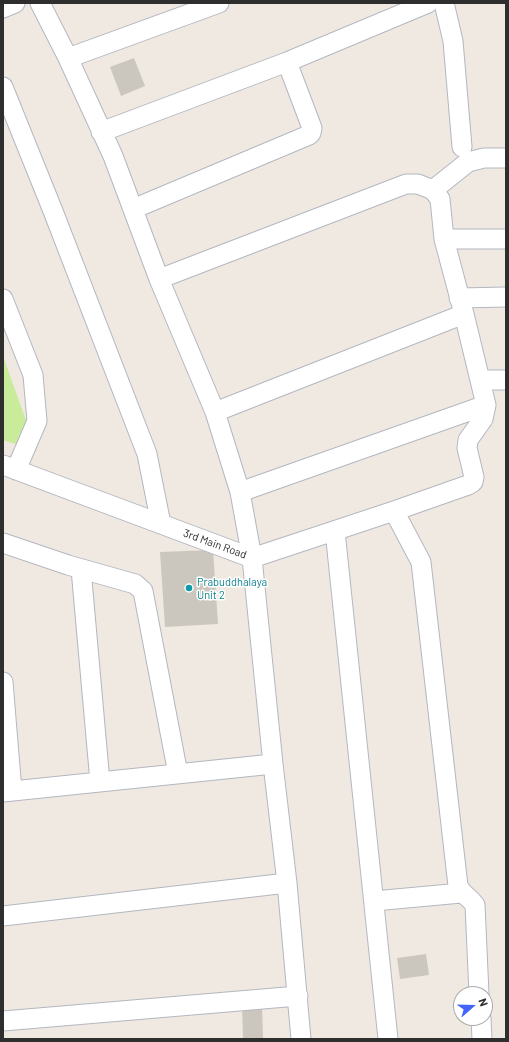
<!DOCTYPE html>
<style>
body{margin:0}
#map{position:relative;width:509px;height:1042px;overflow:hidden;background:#efe9e1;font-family:Barlow,sans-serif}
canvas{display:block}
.frame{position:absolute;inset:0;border:4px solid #2e2e2e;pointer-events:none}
.north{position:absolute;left:453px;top:986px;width:40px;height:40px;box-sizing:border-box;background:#fff;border:1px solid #ababab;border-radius:50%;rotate:70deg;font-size:11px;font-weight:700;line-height:16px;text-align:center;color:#2e2e2e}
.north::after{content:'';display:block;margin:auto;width:14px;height:18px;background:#4264fb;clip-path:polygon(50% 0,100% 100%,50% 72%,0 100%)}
</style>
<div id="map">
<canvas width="509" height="1042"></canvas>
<div class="frame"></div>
<div class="north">N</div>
</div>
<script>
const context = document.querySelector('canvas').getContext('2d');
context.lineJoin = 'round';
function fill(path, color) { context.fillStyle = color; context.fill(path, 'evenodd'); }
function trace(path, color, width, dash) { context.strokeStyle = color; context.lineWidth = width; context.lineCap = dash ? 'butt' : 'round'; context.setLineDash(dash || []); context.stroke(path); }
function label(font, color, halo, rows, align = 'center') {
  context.font = font + ' Barlow,sans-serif'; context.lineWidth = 3; context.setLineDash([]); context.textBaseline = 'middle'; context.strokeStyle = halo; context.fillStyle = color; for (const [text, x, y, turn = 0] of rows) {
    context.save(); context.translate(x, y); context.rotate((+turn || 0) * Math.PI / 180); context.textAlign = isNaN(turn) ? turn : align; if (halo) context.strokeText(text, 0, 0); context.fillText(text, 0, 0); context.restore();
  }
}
const pitch = new Path2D(`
 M3 356 37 451 3 440Z`);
const building = new Path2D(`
 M134 58 145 86 121 96 110 67Z
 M213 550 218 624 165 627 160 552Z
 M426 954 429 975 400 979 397 958Z
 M262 1005 263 1039H243L242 1006Z`);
const minor = new Path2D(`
 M40 3 68 58 113 156 159 279 215 412 240 492 252 558 273 764 287 883 301 1039
 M444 3 453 41 462 147
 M3 8 15 3
 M68 58 219 3
 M3 87 53 211 147 454 161 524
 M101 132 287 62 428 3
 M433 190 468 162 484 158H506
 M133 209 309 135 311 133 312 128 287 62
 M444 239H506
 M459 298 506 297
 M3 299 33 375 37 421 16 470
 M480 380H506
 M215 412 464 314
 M3 465 252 558 394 511 468 485 473 482 474 477 467 448 468 440 483 419 486 405 464 314 444 239 440 199 433 190 418 184H406L159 279
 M240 492 486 405
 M394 511 421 562 458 886C463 896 468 895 475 905L479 994
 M335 531 388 1039
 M3 543 68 565 135 584 143 591 178 774
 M81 569 100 782
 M3 682 12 791
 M3 792 273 764
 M374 901 461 893
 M3 916 287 883
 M481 1018 482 1039
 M3 1021 298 996`);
const markers = [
 [189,588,4,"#0f9aa8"]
];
const streetNames = [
 ["3rd Main Road",215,544,20]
];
const cultureNames = [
 ["Prabuddhalaya",197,582],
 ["Unit 2",197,595]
];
fill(pitch, '#c9ec9a');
fill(building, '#cbc7bf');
trace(minor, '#b4b7c1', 21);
trace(minor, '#fff', 19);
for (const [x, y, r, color] of markers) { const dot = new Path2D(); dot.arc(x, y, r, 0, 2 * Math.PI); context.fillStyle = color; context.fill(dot); trace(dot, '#fff', 1.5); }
label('11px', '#2e2e2e', '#fff', streetNames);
label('11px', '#0d838f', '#fff', cultureNames, 'left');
</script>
